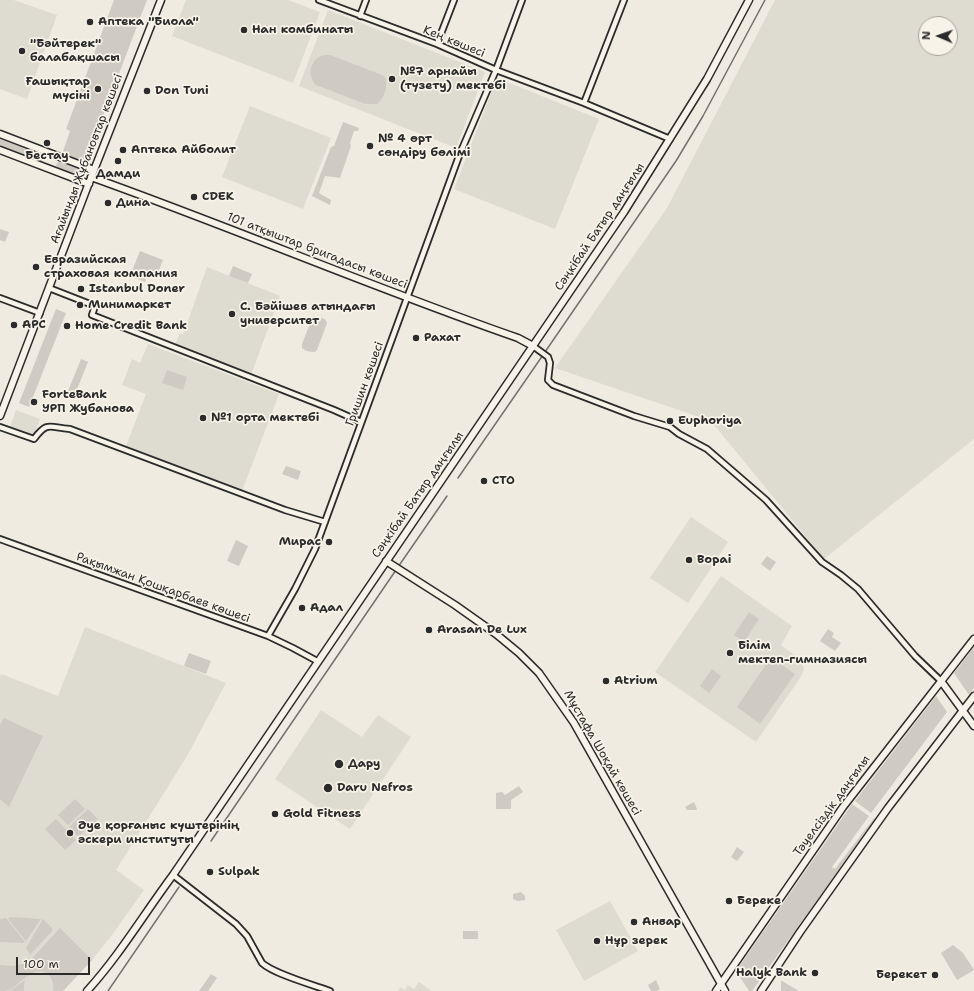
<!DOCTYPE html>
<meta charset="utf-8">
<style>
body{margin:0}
#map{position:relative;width:974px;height:991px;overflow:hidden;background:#efebe0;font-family:"Shantell Sans",sans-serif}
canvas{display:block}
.north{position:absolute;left:918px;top:16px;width:40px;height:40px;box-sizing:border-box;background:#f7f3e8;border:1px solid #a5a39c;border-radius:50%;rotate:272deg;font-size:11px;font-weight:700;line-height:16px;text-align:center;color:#2b2b2b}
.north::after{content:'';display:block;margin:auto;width:14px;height:18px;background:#2b2b2b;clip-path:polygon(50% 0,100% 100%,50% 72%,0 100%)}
.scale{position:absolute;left:16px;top:957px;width:74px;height:18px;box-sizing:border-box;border:2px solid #2b2b2b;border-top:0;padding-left:5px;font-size:12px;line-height:14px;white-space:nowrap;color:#2b2b2b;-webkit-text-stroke:3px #f7f3e8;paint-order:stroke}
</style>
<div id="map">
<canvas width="974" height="991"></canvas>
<div class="north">N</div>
<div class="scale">100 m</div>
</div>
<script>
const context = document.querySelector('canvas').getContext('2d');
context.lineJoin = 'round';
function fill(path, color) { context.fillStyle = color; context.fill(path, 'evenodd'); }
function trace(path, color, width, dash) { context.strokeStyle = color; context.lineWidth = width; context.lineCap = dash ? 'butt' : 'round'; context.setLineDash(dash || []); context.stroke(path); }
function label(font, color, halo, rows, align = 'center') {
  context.font = font + ' "Shantell Sans",sans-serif'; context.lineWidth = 3.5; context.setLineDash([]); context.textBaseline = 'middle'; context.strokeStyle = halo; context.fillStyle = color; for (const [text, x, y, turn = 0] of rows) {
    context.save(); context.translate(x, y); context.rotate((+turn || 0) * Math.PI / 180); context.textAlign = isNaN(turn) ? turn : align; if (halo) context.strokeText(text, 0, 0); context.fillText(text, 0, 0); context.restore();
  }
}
const built = new Path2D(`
 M0 0H14L57 15 27 99 0 89Z
 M186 0H288L320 12 293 83 172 36Z
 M775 0H974V439L824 559 711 421 555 368 667 208ZM926 24H950V48H926Z
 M328 10 485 72 456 148 299 86Z
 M497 78 599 119 555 229 454 189Z
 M250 106 331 138 303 209 222 177Z
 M207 267 280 296 251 375 175 345 180 333 183 335Z
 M148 344 279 394 242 491 126 446 146 394 122 385 132 359 140 363Z
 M16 410 40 419 34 436 10 427Z
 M691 517 728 542 688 603 650 578Z
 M721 576 792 626 781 645 802 661 804 670 800 678 756 742 655 672Z
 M85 627 226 683 187 756 116 870 144 890 112 935 92 960 63 991H0V677L1 674 58 696Z
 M321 710 362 737 378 715 411 737 350 829 275 779Z
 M610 901 638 951 584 981 556 930Z
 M419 982 432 991H398L400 987 405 990 408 985 414 989Z`);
const green = new Path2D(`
 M114 0H147L85 163 62 154 70 131 66 129Z
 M325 55H330L382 75 386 78C387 89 385 97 377 104H365L316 85C306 75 310 58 325 55Z
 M343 122 359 128 358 131H354L350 143 351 146 340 178 325 176 319 193 331 200 330 205 312 196 331 147 334 146Z
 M0 137 44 153 46 158 44 161 40 163 0 147Z
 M61 160 84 169C87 173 86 177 80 178L58 169 56 165 58 162Z
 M0 229 9 232 5 242 0 240Z
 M140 251 163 260 156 277 148 274 145 282 130 276Z
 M233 266 252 274 248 283 229 276Z
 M56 309 66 313 29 407 19 403Z
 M313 316 325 319 327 323 317 350 315 352C310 352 305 351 302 348V344Z
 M81 359 88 362 75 394 68 391Z
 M167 370 187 377 183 390 162 383Z
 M286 466 301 471 298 480 282 474Z
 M236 540 248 546 239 566 227 561Z
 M767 556 776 562 770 571 761 564Z
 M749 612 759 619 744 642 734 635Z
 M828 629 834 633 832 637 841 643 835 651 820 641Z
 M974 647V688L969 695 954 673Z
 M189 653 211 661 206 674 184 666Z
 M771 657 795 674 760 724 737 707Z
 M712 669 721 676 709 693 700 686Z
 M936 696 947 712 871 813 855 801Z
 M4 718 43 736 9 807 0 799V725Z
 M519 786 523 792 511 800V809H496V793L502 792 505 795Z
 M75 799 85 809 68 825 58 815Z
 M694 802 697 809 696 810H687L685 807Z
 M852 804 869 816 832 867 835 869 874 818 875 819 752 991H749L736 971Z
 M88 809 98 819 78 837 69 827Z
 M56 819 76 840 65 850 45 829Z
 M737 847 744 852 737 861 731 857Z
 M521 892 525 896V900L518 901 513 899V894Z
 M10 917 41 919 26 941 8 919Z
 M6 918 25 942 24 943 0 942V919Z
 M43 919 52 928V931L30 955 26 948Z
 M60 928 92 960 63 991H53C54 986 53 981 50 976 36 962 20 984 9 990 6 991 3 991 0 991V965L13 966 28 963Z
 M463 931H478V939H463Z
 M953 945 963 953 974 970 957 980 941 953Z
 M211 974 217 978 208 991H199Z
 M25 980 24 986V991H10Z
 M656 980 660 989 657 991H651L648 985Z
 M781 981H782L799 991H781Z`);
const stream = new Path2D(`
 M545 352 676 161 703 116 765 0
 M458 478 543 355
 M398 567 447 496
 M211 841 396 570
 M108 991 179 887`);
const street = new Path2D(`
 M319 0 437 44 496 70 584 103 670 139
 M360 16 366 0
 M437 44 454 0
 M584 103 624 0
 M49 288 95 306 92 315 334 410 361 422
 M0 298 40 313
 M533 346 548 357 550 363 548 380 553 385 634 416 670 427 679 434 707 449 766 500 822 562 841 575 858 589 915 656 941 681
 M0 427 34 439C48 420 50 428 70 429L285 510 325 522
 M0 539 268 636 293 648 317 661
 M268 636 295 589 315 549 459 156 496 70 522 0
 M173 875 236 924 247 936 262 963C274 974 313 985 330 991`);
const secondary = new Path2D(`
 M0 134 94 170
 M0 150 89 184
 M91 177C234 228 374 288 518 338L533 346
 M0 416 87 188 161 0
 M386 561 455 605 496 634 519 653 539 673 574 723 725 991
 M941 681 974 726
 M87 991C119 956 144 914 173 875L624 212 707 79 749 0
 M716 991 843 807 974 639
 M761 991 800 932 888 808 974 696`);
const markers = [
 [90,22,4,"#2b2b2b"],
 [244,30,4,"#2b2b2b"],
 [22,51,4,"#2b2b2b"],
 [392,79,4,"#2b2b2b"],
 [98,89,4,"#2b2b2b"],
 [147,91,4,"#2b2b2b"],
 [47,143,4,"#2b2b2b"],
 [370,146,4,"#2b2b2b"],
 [123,150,4,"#2b2b2b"],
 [118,161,4,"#2b2b2b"],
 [194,197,4,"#2b2b2b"],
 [108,203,4,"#2b2b2b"],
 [36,267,4,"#2b2b2b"],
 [81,289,4,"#2b2b2b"],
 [80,305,4,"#2b2b2b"],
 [232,314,4,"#2b2b2b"],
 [14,325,4,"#2b2b2b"],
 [67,326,4,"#2b2b2b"],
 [416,338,4,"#2b2b2b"],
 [34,402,4,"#2b2b2b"],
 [203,418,4,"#2b2b2b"],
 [670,421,4,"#2b2b2b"],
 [484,481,4,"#2b2b2b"],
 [329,542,4,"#2b2b2b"],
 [689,560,4,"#2b2b2b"],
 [302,608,4,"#2b2b2b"],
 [429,630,4,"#2b2b2b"],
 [730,653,4,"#2b2b2b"],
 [606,681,4,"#2b2b2b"],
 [339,764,5,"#2b2b2b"],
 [328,788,5,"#2b2b2b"],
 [275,814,4,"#2b2b2b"],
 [70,833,4,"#2b2b2b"],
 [210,872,4,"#2b2b2b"],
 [729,901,4,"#2b2b2b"],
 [634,922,4,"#2b2b2b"],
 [597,941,4,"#2b2b2b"],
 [815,973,4,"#2b2b2b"],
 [935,975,4,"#2b2b2b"]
];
const poiNames = [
 ["Аптека \"Биола\"",98,22],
 ["Нан комбинаты",252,30],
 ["\"Бәйтерек\"",30,44],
 ["балабақшасы",30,58],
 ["№7 арнайы",400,72],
 ["(түзету) мектебі",400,86],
 ["Ғашықтар",90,82,"right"],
 ["мүсіні",90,96,"right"],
 ["Don Tuni",155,91],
 ["№ 4 өрт",378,139],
 ["сөндіру бөлімі",378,153],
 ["Аптека Айболит",131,150],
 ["Бестау",47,156,"center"],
 ["Дамди",118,174,"center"],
 ["CDEK",202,197],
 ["Дина",116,203],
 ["Евразийская",44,260],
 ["страховая компания",44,274],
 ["Istanbul Doner",89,289],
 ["Минимаркет",88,305],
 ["С. Бәйішев атындағы",240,307],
 ["университет",240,321],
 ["АРС",22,325],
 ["Home Credit Bank",75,326],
 ["Рахат",424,338],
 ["ForteBank",42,395],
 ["УРП Жубанова",42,409],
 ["№1 орта мектебі",211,418],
 ["Euphoriya",678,421],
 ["СТО",492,481],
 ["Мирас",321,542,"right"],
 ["Bopai",697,560],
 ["Адал",310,608],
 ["Arasan De Lux",437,630],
 ["Білім",738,646],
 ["мектеп-гимназиясы",738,660],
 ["Atrium",614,681],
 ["Дару",348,764],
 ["Daru Nefros",337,788],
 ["Gold Fitness",283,814],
 ["Әуе қорғаныс күштерінің",78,826],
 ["әскери институты",78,840],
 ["Sulpak",218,872],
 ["Береке",737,901],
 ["Анвар",642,922],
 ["Нұр зерек",605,941],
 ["Halyk Bank",807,973,"right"],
 ["Берекет",927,975,"right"]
];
const streetNames = [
 ["Кең көшесі",454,42,22],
 ["Ағайынды Жұбановтар көшесі",87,159,-69],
 ["Сәңкібай Батыр даңғылы",600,227,-56],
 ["101 атқыштар бригадасы көшесі",317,251,21],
 ["Гришин көшесі",365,384,-70],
 ["Сәңкібай Батыр даңғылы",418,495,-55],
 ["Рақымжан Қошқарбаев көшесі",163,588,20],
 ["Мұстафа Шоқай көшесі",602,753,60],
 ["Тәуелсіздік даңғылы",832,806,-54]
];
fill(built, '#dedbd1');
fill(green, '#cfcbc2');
trace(stream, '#74726e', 1.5);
trace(street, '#2b2b2b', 8);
trace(secondary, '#2b2b2b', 9);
trace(street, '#f7f3e8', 4.5);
trace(secondary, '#f7f3e8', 6);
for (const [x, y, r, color] of markers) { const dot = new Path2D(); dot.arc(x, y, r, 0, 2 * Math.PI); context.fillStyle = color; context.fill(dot); trace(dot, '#f7f3e8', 1.5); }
label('bold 12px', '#2b2b2b', '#f7f3e8', poiNames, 'left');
label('12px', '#2b2b2b', '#f7f3e8', streetNames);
</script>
